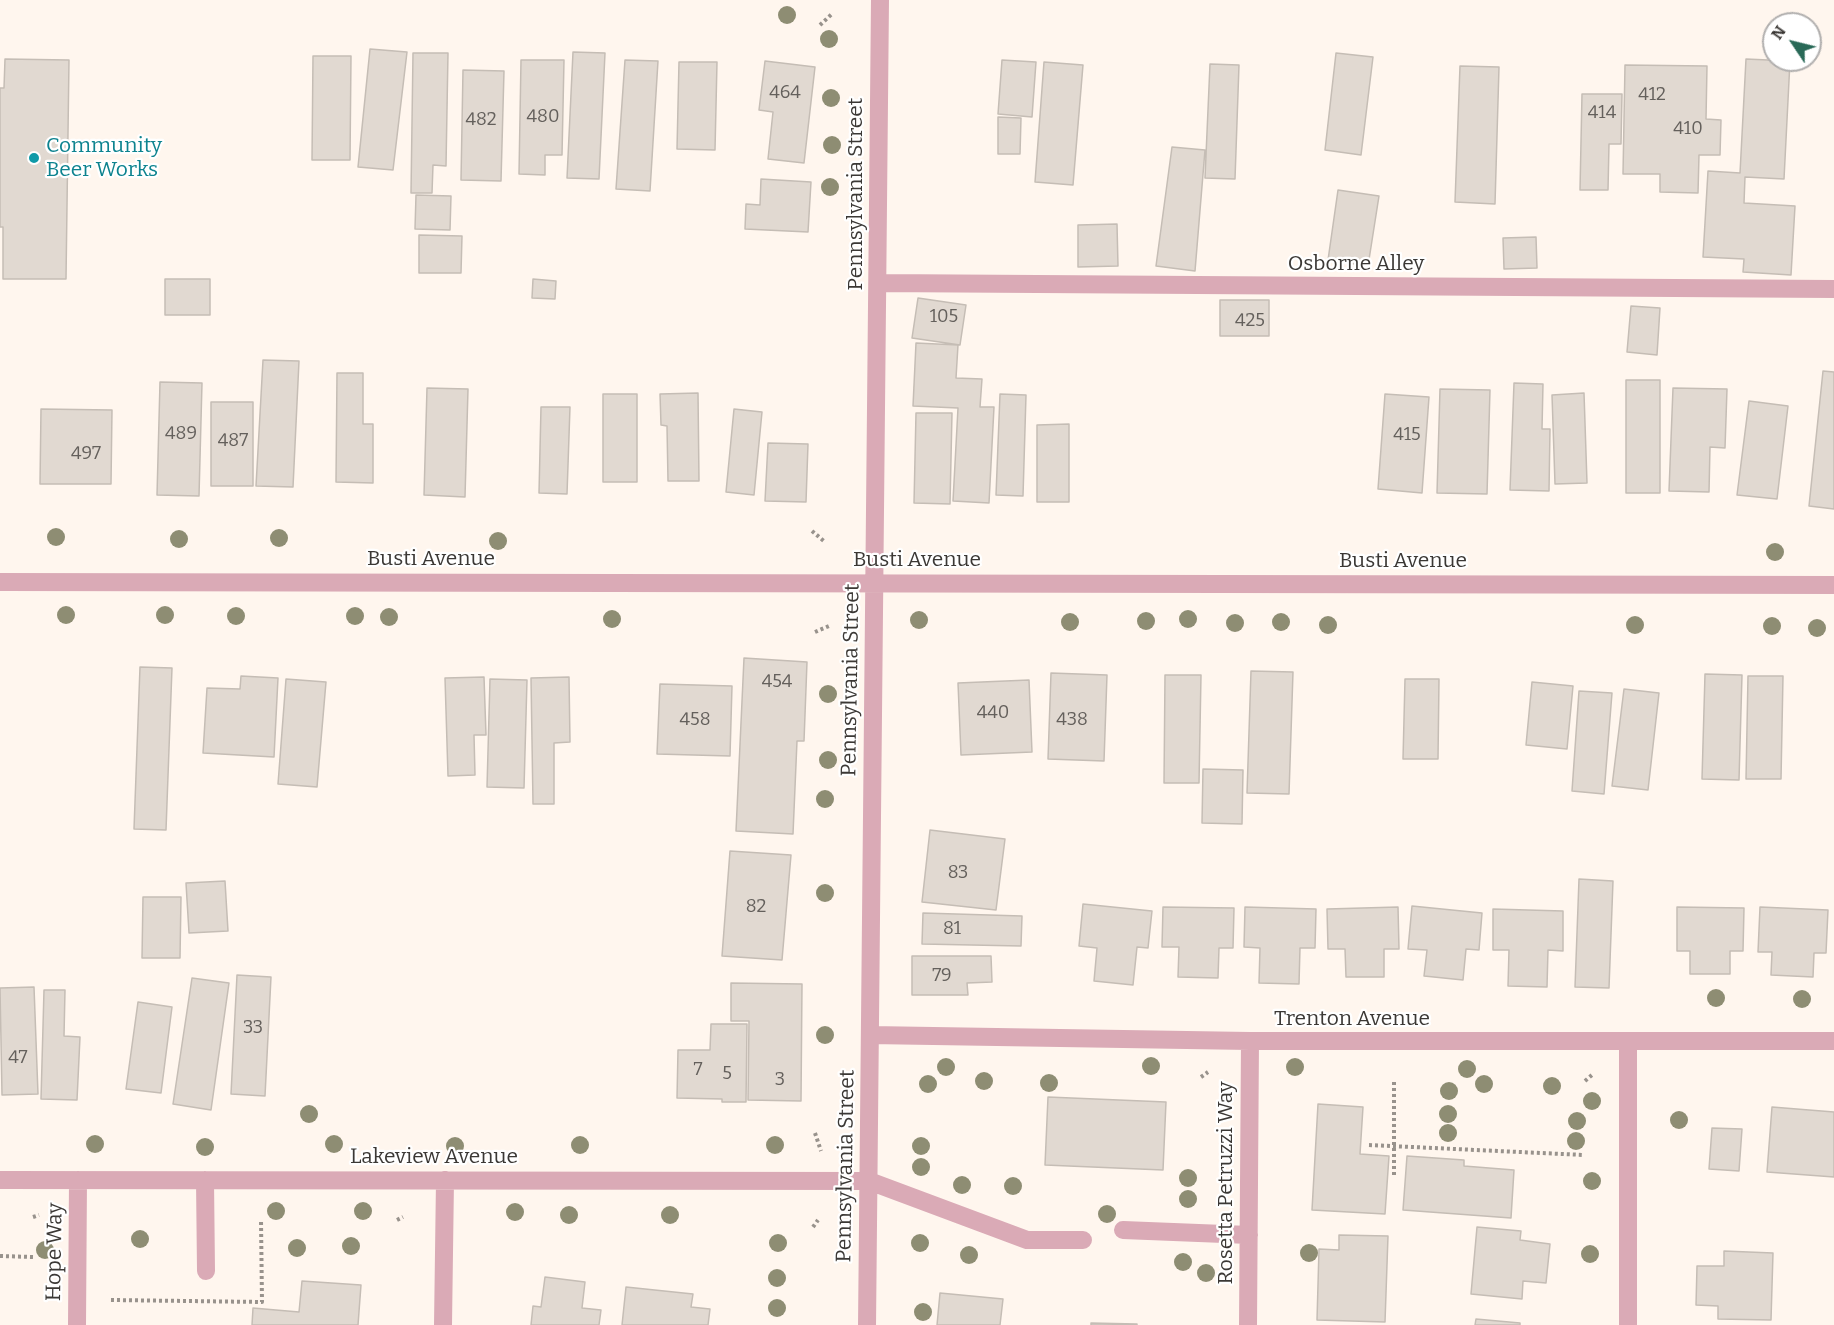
<!DOCTYPE html>
<style>
body{margin:0}
#map{position:relative;width:1834px;height:1325px;overflow:hidden;background:#fff6ee;font-family:Bitter,serif}
canvas{display:block}
.north{position:absolute;left:1762px;top:12px;width:60px;height:60px;box-sizing:border-box;background:#fff;border:2px solid #b1afae;border-radius:50%;rotate:305deg;font-size:16px;font-weight:700;line-height:24px;text-align:center;color:#3b3835}
.north::after{content:'';display:block;margin:auto;width:21px;height:27px;background:#296957;clip-path:polygon(50% 0,100% 100%,50% 72%,0 100%)}
</style>
<div id="map">
<canvas width="1834" height="1325"></canvas>
<div class="north">N</div>
</div>
<script>
const context = document.querySelector('canvas').getContext('2d');
context.lineJoin = 'round';
function fill(path, color) { context.fillStyle = color; context.fill(path, 'evenodd'); }
function trace(path, color, width, dash) { context.strokeStyle = color; context.lineWidth = width; context.lineCap = dash ? 'butt' : 'round'; context.setLineDash(dash || []); context.stroke(path); }
function label(font, color, halo, rows, align = 'center') {
  context.font = font + ' Bitter,serif'; context.lineWidth = 4.5; context.setLineDash([]); context.textBaseline = 'middle'; context.strokeStyle = halo; context.fillStyle = color; for (const [text, x, y, turn = 0] of rows) {
    context.save(); context.translate(x, y); context.rotate((+turn || 0) * Math.PI / 180); context.textAlign = isNaN(turn) ? turn : align; if (halo) context.strokeText(text, 0, 0); context.fillText(text, 0, 0); context.restore();
  }
}
const building = new Path2D(`
 M370 49 407 52 393 170 358 167Z
 M573 52 605 53 599 179 567 178Z
 M413 53H448L446 166 433 165 432 193H411Z
 M1336 53 1373 57 1361 155 1325 150Z
 M313 56H351L350 160H312Z
 M5 59 69 60 66 279H3V227H0V88H4Z
 M1746 59 1790 61 1784 179 1745 177 1744 203 1795 206 1791 275 1743 272 1744 259 1703 257 1708 171 1740 173Z
 M521 60H564L562 155H545V175L519 174Z
 M625 60 658 61 650 191 616 189Z
 M1002 60 1036 62 1032 117 998 114Z
 M765 61 815 67 804 163 768 159 773 112 759 110Z
 M679 62H717L715 150 677 149Z
 M1044 62 1083 65 1073 185 1035 182Z
 M1210 64 1239 65 1235 179 1205 178Z
 M1625 65 1707 66 1706 119 1721 120 1720 155H1699L1698 193 1660 192V174H1623Z
 M1460 66 1499 67 1495 204 1455 202Z
 M463 70 504 71 501 181 461 180Z
 M1582 94H1622L1621 144H1609L1608 190H1580Z
 M998 117 1021 118 1020 154H998Z
 M1172 147 1205 150 1195 271 1156 266Z
 M761 179 811 182 808 232 745 229 746 204 760 205Z
 M1338 190 1379 196 1368 266 1328 260Z
 M416 195 451 196 450 230 415 229Z
 M1117 224 1118 266 1078 267V225Z
 M419 235 462 236 461 273H419Z
 M1536 237 1537 268 1504 269 1503 238Z
 M165 279H210V315H165Z
 M533 279 556 281 555 299 532 298Z
 M918 298 966 305 960 345 912 338Z
 M1220 300H1269V336H1220Z
 M1631 306 1660 308 1657 355 1627 352Z
 M916 343 958 345 956 378 982 379 980 407H994L989 503 953 501 958 408 913 406Z
 M263 360 299 361 293 487 256 486Z
 M1823 371 1834 372V509L1809 506Z
 M337 373H363V424H373V483L336 482Z
 M1626 380H1660V493H1626Z
 M160 382 202 383 199 496 157 495Z
 M1514 383 1543 384 1542 429H1550L1549 491 1510 490Z
 M427 388 468 389 465 497 424 495Z
 M1673 388 1727 389 1725 448 1710 447 1709 492 1669 491Z
 M1440 389 1490 390 1487 494 1437 493Z
 M698 393 699 481H668L667 426 661 425 660 394Z
 M1584 393 1587 483 1555 484 1552 395Z
 M603 394H637V482H603Z
 M1000 394 1026 395 1023 496 996 495Z
 M1385 394 1429 397 1422 493 1378 489Z
 M1749 401 1788 406 1777 499 1737 495Z
 M211 402H253V486H211Z
 M541 407H570L567 494 539 493Z
 M41 409 112 410 111 484H40Z
 M734 409 762 412 754 495 726 492Z
 M916 413H952L950 504 914 503Z
 M1069 424V502H1037V425Z
 M768 443 808 444 806 502 765 501Z
 M744 658 807 662 804 741H797L793 834 736 831Z
 M140 667 172 668 166 830 134 829Z
 M1251 671 1293 672 1289 794 1247 793Z
 M1051 673 1107 675 1104 761 1048 759Z
 M1705 674 1742 675 1739 780 1702 779Z
 M1165 675H1201L1199 783H1164Z
 M241 676 278 678 274 757 203 753 207 688 240 689Z
 M1748 676H1783L1781 779H1746Z
 M484 677 486 735H474L475 775 448 776 445 678Z
 M569 677 570 742 554 743V804H533L531 678Z
 M286 679 326 682 317 787 278 784Z
 M490 679 527 680 524 788 487 787Z
 M1405 679H1439L1438 759H1403Z
 M1029 680 1032 752 961 755 958 683Z
 M1532 682 1573 686 1567 749 1526 745Z
 M660 684 732 686 730 756 657 754Z
 M1624 689 1659 693 1648 790 1612 786Z
 M1579 691 1612 693 1604 794 1572 791Z
 M1203 769 1243 770 1242 824 1202 823Z
 M930 830 1005 839 996 910 922 902Z
 M730 851 791 855 782 960 722 956Z
 M1579 879 1613 881 1609 988 1575 987Z
 M225 881 228 931 189 933 186 883Z
 M143 897H181L180 958H142Z
 M1083 904 1152 911 1148 948 1137 947 1133 985 1094 981 1097 948 1079 946Z
 M1412 906 1482 913 1479 950 1466 949 1463 980 1424 976 1427 950 1408 949Z
 M1163 907 1234 908 1233 948H1219L1218 978 1178 977 1179 947H1162Z
 M1245 907 1316 909 1315 948H1300L1299 984 1259 983 1260 948 1244 947Z
 M1398 907 1399 949H1384V977H1346L1345 949H1328L1327 909Z
 M1677 907 1744 908 1743 951H1730V974H1690V951H1677Z
 M1760 907 1828 910 1826 953H1814L1813 977 1771 975 1772 952H1758Z
 M1493 909 1563 911V951L1548 950 1547 987 1508 986 1509 950H1493Z
 M923 913 1022 916 1021 946 922 944Z
 M912 956H991L992 982 967 983 968 995H912Z
 M237 975 271 977 265 1096 231 1094Z
 M192 978 229 983 211 1110 173 1104Z
 M731 983 802 984 801 1101 748 1100 749 1021H731Z
 M34 987 38 1094 2 1095 0 988Z
 M44 990H65L64 1036 80 1037 77 1100 41 1099Z
 M138 1002 172 1007 161 1093 126 1089Z
 M711 1024H747L746 1102H722V1099L677 1098 678 1050H710Z
 M1048 1097 1166 1102 1163 1170 1045 1165Z
 M1318 1104 1363 1107 1360 1154 1389 1156 1385 1214 1312 1210Z
 M1772 1107 1834 1112V1177L1767 1172Z
 M1712 1128 1742 1129 1739 1171 1709 1169Z
 M1407 1156 1464 1160V1166L1514 1170 1511 1218 1403 1210Z
 M1477 1227 1521 1231 1520 1240 1550 1244 1546 1283 1523 1281 1522 1299 1471 1294Z
 M1339 1235 1388 1236 1385 1322 1317 1320 1319 1249 1339 1250Z
 M1724 1251 1773 1253 1771 1320 1718 1319V1306L1696 1305 1697 1266H1724Z
 M545 1277 585 1282 582 1308 601 1310 599 1325H531L533 1306 541 1307Z
 M302 1281 361 1285 358 1325H252L253 1308 299 1312Z
 M626 1287 693 1294 691 1307 710 1309 708 1325H622Z
 M940 1293 1003 1299 1000 1325H937Z
 M1476 1319 1520 1323V1325H1475Z
 M1091 1323 1137 1324V1325H1091Z`);
const path = new Path2D(`
 M820 25 833 13
 M812 531 825 542
 M815 632 829 626
 M1201 1077 1208 1072
 M1585 1081 1592 1075
 M815 1133 821 1151
 M1369 1145 1584 1155
 M1394 1175V1080
 M33 1217 39 1215
 M397 1220 403 1217
 M813 1227 818 1220
 M0 1256 33 1257
 M111 1300 262 1302 261 1220`);
const minor = new Path2D(`
 M878 283 1834 289
 M0 582 1834 585
 M870 1035 1250 1041H1834
 M1628 1041V1325
 M0 1180 869 1181 1027 1240H1083
 M205 1180 206 1271
 M1123 1230 1249 1235
 M77 1325 78 1180
 M443 1325 445 1180
 M867 1325 880 0
 M1248 1325 1250 1041`);
const trees = [
 [787,15],
 [829,39],
 [831,98],
 [832,145],
 [830,187],
 [56,537],
 [279,538],
 [179,539],
 [498,541],
 [1775,552],
 [66,615],
 [165,615],
 [236,616],
 [355,616],
 [389,617],
 [612,619],
 [1188,619],
 [919,620],
 [1146,621],
 [1070,622],
 [1281,622],
 [1235,623],
 [1328,625],
 [1635,625],
 [1772,626],
 [1817,628],
 [828,694],
 [828,760],
 [825,799],
 [825,893],
 [1716,998],
 [1802,999],
 [825,1035],
 [1151,1066],
 [946,1067],
 [1295,1067],
 [1467,1069],
 [984,1081],
 [1049,1083],
 [928,1084],
 [1484,1084],
 [1552,1086],
 [1449,1091],
 [1592,1101],
 [309,1114],
 [1448,1114],
 [1679,1120],
 [1577,1121],
 [1448,1133],
 [1576,1141],
 [95,1144],
 [334,1144],
 [580,1145],
 [775,1145],
 [455,1146],
 [921,1146],
 [205,1147],
 [921,1167],
 [1188,1178],
 [1592,1181],
 [962,1185],
 [1013,1186],
 [1188,1199],
 [276,1211],
 [363,1211],
 [515,1212],
 [1107,1214],
 [569,1215],
 [670,1215],
 [140,1239],
 [778,1243],
 [920,1243],
 [351,1246],
 [297,1248],
 [45,1250],
 [1309,1253],
 [1590,1254],
 [969,1255],
 [1183,1262],
 [1206,1273],
 [777,1278],
 [777,1308],
 [923,1312]
];
const markers = [
 [34,158,6,"#0f9aa8"]
];
const numberNames = [
 ["464",785,93],
 ["412",1652,95],
 ["414",1602,113],
 ["480",543,117],
 ["482",481,120],
 ["410",1688,129],
 ["105",944,317],
 ["425",1250,321],
 ["489",181,434],
 ["415",1407,435],
 ["487",233,441],
 ["497",86,454],
 ["454",777,682],
 ["440",993,713],
 ["458",695,720],
 ["438",1072,720],
 ["83",958,873],
 ["82",756,907],
 ["81",952,929],
 ["79",942,976],
 ["33",253,1028],
 ["47",18,1058],
 ["7",698,1070],
 ["5",727,1074],
 ["3",780,1080]
];
const cultureNames = [
 ["Community",46,146],
 ["Beer Works",46,170]
];
const streetNames = [
 ["Pennsylvania Street",856,194,-90],
 ["Osborne Alley",1356,264],
 ["Busti Avenue",431,559],
 ["Busti Avenue",917,560],
 ["Busti Avenue",1403,561],
 ["Pennsylvania Street",851,680,-89],
 ["Trenton Avenue",1352,1019],
 ["Lakeview Avenue",434,1157],
 ["Pennsylvania Street",846,1166,-89],
 ["Rosetta Petruzzi Way",1226,1183,-90],
 ["Hope Way",55,1252,-89]
];
fill(building, '#e1d9d1');
trace(building, '#c5bdb5', 1.5);
trace(path, '#98928c', 4, [3, 3]);
trace(minor, '#daaab6', 18);
context.fillStyle = '#8e8d73';
for (const [x, y] of trees) { context.beginPath(); context.arc(x, y, 9, 0, 2 * Math.PI); context.fill(); }
for (const [x, y, r, color] of markers) { const dot = new Path2D(); dot.arc(x, y, r, 0, 2 * Math.PI); context.fillStyle = color; context.fill(dot); trace(dot, '#fff', 2); }
label('18px', '#64605c', null, numberNames);
label('21px', '#0d838f', '#fff', cultureNames, 'left');
label('21px', '#3b3835', '#fff', streetNames);
</script>
